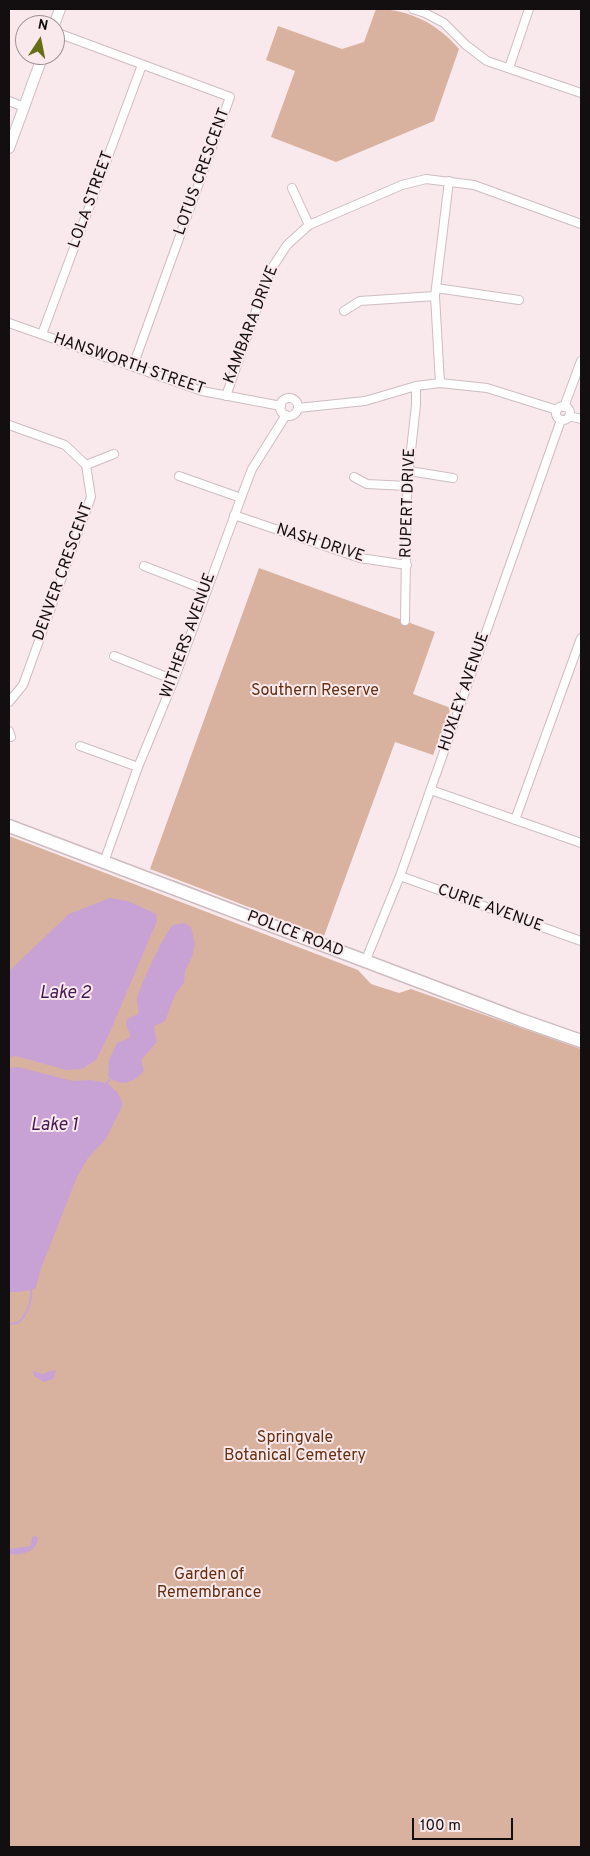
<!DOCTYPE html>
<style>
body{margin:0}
#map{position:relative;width:590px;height:1856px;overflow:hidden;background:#f9e9ed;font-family:Overpass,sans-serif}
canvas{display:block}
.frame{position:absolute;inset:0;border:10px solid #130e0f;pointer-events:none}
.north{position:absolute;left:15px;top:15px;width:50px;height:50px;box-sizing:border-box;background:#f9e9ed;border:1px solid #9d9194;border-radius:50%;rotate:11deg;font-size:14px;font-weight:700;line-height:20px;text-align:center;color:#130e0f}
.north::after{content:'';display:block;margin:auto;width:18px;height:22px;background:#666e15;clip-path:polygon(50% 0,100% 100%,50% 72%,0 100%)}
.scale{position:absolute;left:412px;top:1818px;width:101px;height:22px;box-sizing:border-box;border:2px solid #130e0f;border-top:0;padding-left:6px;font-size:15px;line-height:18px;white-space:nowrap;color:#130e0f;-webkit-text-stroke:4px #f9e9ed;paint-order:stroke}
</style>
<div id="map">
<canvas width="590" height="1856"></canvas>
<div class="frame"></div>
<div class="north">N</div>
<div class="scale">100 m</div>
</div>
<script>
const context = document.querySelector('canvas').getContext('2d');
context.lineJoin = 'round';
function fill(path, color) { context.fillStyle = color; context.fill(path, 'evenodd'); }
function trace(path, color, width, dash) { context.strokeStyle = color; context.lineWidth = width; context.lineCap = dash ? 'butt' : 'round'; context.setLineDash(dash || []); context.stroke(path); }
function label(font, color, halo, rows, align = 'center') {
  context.font = font + ' Overpass,sans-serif'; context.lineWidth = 4; context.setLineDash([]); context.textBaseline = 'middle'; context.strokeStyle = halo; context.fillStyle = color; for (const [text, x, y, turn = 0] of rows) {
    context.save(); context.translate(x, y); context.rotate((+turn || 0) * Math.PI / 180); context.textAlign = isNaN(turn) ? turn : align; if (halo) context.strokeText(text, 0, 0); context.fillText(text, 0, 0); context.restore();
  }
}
const green = new Path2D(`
 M376 9C409 9 438 24 459 49L434 121 336 162 271 137 295 71 266 60 278 26 342 49 364 42Z
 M259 568 435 632 413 694 451 708 433 755 395 742 324 936 150 869Z
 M9 836 358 970 371 984 399 993 411 989 581 1049V1847H9Z
 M170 879 338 943 335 944 170 880Z`);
const water = new Path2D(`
 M110 898 128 901 156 914 157 921 109 1034 96 1060 82 1069 66 1070 16 1056 9 1057V971L69 914Z
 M184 923 191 927 195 944 192 957 185 971 184 983 175 995 165 1021 154 1026 157 1042 141 1060 144 1070C135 1083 120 1088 108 1076L109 1060 117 1043 129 1038 130 1034 126 1025 127 1019 138 1014C140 1008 136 1005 137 999 138 990 166 930 173 925 176 924 181 924 184 923Z
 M18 1067 73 1081 91 1080 107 1083 117 1092 123 1104 106 1139 88 1158 77 1177 40 1271 36 1288C26 1292 19 1292 9 1292V1068Z
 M56 1370 53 1379 44 1382 34 1376 33 1371 43 1374 50 1371Z
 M36 1536 38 1538C37 1552 21 1556 9 1554V1549L31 1546 32 1537Z`);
const stream = new Path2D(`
 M107 1083 110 1079
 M9 1324 18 1323C27 1314 32 1303 31 1290`);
const minor = new Path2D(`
 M413 9 425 13 444 23 466 45 487 61 581 93
 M55 32 230 97 133 366
 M509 68 529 9
 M9 101 24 107
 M292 188 309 225
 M436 288 519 300
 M344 311 360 301 435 296
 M9 323 202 391 281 406
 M42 334 142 65
 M440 383 435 296 449 181
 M226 396 270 271 287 245 309 225 402 185 426 179 474 185 581 224
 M280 407a9 9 0 1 1 18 0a9 9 0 1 1-18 0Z
 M556 413a7 7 0 1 1 14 0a7 7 0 1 1-14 0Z
 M564 407 581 361
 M298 408 365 401 416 386 440 383 487 388 557 410
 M569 416 581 419
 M9 425 65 445 86 465 91 497 23 685 9 702
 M86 465 114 454
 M409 471 453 478
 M179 476 241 498
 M354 477 367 484 407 486
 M234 515 360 558 407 565
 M144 566 206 590
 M405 621 407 486 416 405V386
 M114 656 174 680
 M9 731 11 737
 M80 746 138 767
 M431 790 581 843
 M515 820 581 638
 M104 862 138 767 174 680 241 498 252 469 286 415
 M400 876 581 941
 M365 962 400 876 561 420`);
const tertiary = new Path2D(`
 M54 25 60 9
 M9 148 43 55`);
const primary = new Path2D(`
 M9 826 521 1020 581 1041`);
const streetNames = [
 ["LOTUS CRESCENT",203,172,-70],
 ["LOLA STREET",92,200,-70],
 ["KAMBARA DRIVE",252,325,-69],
 ["HANSWORTH STREET",129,365,19],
 ["RUPERT DRIVE",409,503,-88],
 ["NASH DRIVE",320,544,18],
 ["DENVER CRESCENT",64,572,-70],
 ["WITHERS AVENUE",189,636,-70],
 ["HUXLEY AVENUE",465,692,-71],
 ["CURIE AVENUE",490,909,20],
 ["POLICE ROAD",295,935,21]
];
const parkNames = [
 ["Southern Reserve",315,692],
 ["Springvale",295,1439],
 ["Botanical Cemetery",295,1457],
 ["Garden of",209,1576],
 ["Remembrance",209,1594]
];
const waterNames = [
 ["Lake 2",65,994],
 ["Lake 1",54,1126]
];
fill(green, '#d9b29f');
fill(water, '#c8a2d4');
trace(stream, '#c8a2d4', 2);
trace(minor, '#cdbdc1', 10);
trace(tertiary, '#cdbdc1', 12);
trace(primary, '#cdbdc1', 15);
trace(minor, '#fff', 8);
trace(tertiary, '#fff', 10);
trace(primary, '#fff', 12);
label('16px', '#130e0f', '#f9e9ed', streetNames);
label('16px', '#652e0f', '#f9e9ed', parkNames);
label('italic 18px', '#451753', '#f9e9ed', waterNames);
</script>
